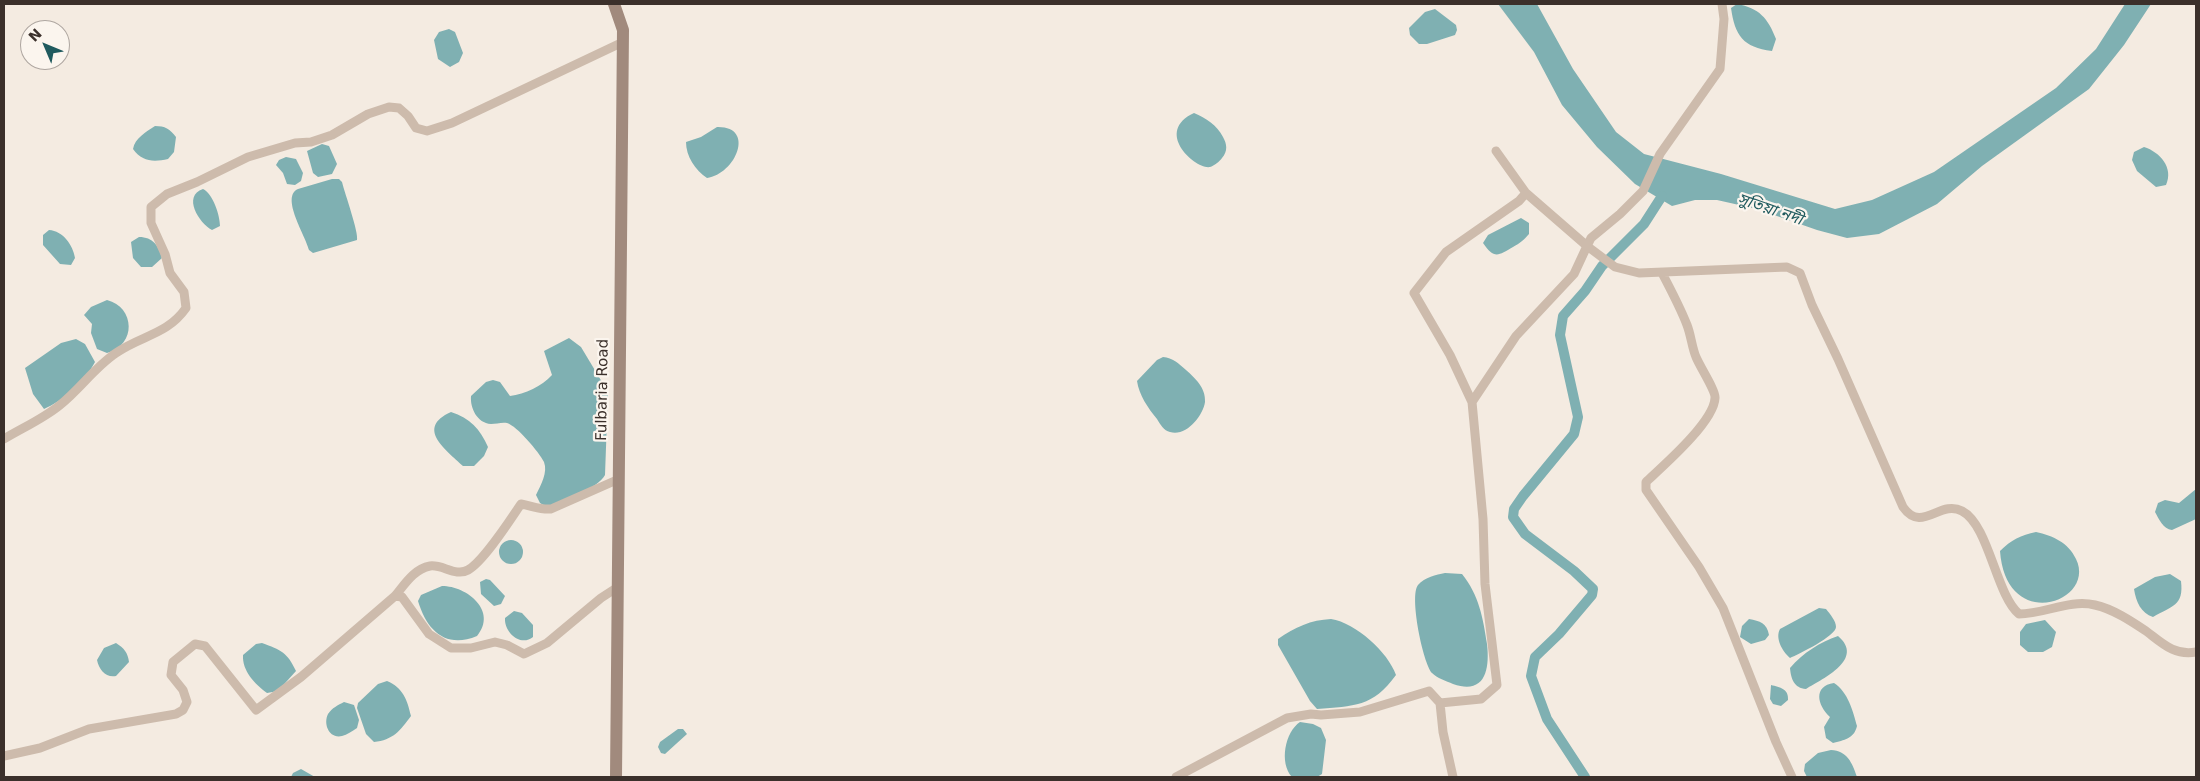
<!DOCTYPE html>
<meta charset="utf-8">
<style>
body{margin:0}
#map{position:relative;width:2200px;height:781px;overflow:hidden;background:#f4ebe1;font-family:"DejaVu Sans",sans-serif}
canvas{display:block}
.frame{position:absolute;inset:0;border:5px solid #3b302b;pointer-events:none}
.north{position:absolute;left:20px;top:20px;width:50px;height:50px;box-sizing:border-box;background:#fbf5ee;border:1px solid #aea6a0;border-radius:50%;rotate:315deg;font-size:14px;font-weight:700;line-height:20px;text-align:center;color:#3b302b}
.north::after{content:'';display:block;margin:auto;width:18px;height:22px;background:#1f5a5e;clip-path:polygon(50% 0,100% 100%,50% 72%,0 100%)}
</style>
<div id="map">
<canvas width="2200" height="781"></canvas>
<div class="frame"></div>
<div class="north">N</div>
</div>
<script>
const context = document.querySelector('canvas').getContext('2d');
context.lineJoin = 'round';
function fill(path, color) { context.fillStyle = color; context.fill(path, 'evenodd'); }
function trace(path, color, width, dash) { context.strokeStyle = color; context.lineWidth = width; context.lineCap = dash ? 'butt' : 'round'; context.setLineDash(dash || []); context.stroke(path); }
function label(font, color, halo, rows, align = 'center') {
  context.font = font + ' "DejaVu Sans","Noto Sans Bengali",sans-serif'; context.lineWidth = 4.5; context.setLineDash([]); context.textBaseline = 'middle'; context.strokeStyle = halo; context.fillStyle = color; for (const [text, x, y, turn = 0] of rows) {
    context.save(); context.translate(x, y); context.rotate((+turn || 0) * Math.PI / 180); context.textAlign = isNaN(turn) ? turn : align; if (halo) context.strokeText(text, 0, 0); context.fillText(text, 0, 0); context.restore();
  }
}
const water = new Path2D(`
 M1498 4H1537L1573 69 1616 132 1644 154 1721 174 1835 209 1872 200 1934 172 2056 88 2096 49 2125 4H2151L2124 45 2089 89 1982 166 1937 204 1879 234 1847 238 1817 230 1757 209 1717 200H1695L1672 206 1635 184 1597 147 1562 105 1534 52Z
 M1737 4C1759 8 1768 18 1776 39L1772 51C1743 47 1735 36 1731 8Z
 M1435 9 1456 25 1457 30 1455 35 1427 44H1419L1410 35 1409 28 1425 12Z
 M449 29 455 32 463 53 459 62 450 67 438 59 434 40 439 32Z
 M1194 113C1206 118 1217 125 1223 137 1227 144 1228 151 1222 158 1220 161 1214 166 1210 167 1196 170 1153 132 1194 113Z
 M155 126C165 126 170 129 176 137L174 152 168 159C154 162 142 162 133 149 135 138 146 132 155 126Z
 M717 127C756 126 736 174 707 178 695 170 686 156 686 142L701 137Z
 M322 144 329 146 337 164 332 174 318 177 313 173 307 151Z
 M2144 147C2160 152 2174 168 2166 185L2156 187 2137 171 2132 160 2134 152Z
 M286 157 296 159 303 173 301 181 295 185 287 184 283 173 276 165 279 160Z
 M332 179H339L342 182C345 194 359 233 357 240L313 253 309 250C306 236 280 197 298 189Z
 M203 189C213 194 220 215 220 226L212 230C199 223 182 196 203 189Z
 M1521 218 1529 223V234C1524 240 1520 243 1513 247 1498 256 1494 259 1483 243L1488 235Z
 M49 230C63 231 73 245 75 258L71 265 60 264 43 245V235Z
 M139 237C153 237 159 246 162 258L152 267H141L133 258 131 242Z
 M107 300C135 307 137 345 107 353L97 349 91 333 92 324 84 315 91 307Z
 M569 338 581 347 608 392 605 475C598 489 562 500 547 507L540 503 536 495C541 485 548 472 544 462 539 452 517 426 507 423 502 422 496 424 491 424 477 423 470 408 471 396L486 382 493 380 500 382 510 396C525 394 542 386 552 375L544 351Z
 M76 339 85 344 95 362C85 381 63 401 44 409L33 394 25 368 61 343Z
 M1163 357C1173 358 1178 363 1186 370 1195 378 1206 388 1205 402 1203 416 1186 437 1170 432 1164 431 1160 424 1157 419 1148 408 1139 395 1137 381L1157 360Z
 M451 412C470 418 480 429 488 447L484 456 474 466H463C446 450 415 428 451 412Z
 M2196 489V519L2172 530C2163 529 2159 519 2155 512L2158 503 2165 500 2179 503Z
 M2036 532C2053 536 2068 542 2076 559 2097 602 2006 634 2000 551 2011 540 2021 535 2036 532Z
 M499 552a12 12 0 1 1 24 0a12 12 0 1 1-24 0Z
 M1445 573 1462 574C1479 595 1483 618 1487 644 1490 670 1485 695 1453 684 1446 681 1437 678 1432 673 1423 663 1409 596 1418 585 1425 577 1436 575 1445 573Z
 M2170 574 2181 581C2184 606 2172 606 2153 617 2141 613 2136 602 2134 589L2155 577Z
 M486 579 490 580 505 596 501 604 494 606 481 594 480 582Z
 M442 586C467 586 498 611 477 636 446 649 427 631 418 601L421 595Z
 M1819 608 1826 609C1830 614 1836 621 1836 627 1836 636 1799 654 1790 658 1782 651 1775 638 1780 629Z
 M514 611 522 613 533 625V637C521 647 504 633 505 618Z
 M1331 619C1356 623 1388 652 1396 675 1373 707 1354 706 1317 709L1310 701 1278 645V639C1295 627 1311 620 1331 619Z
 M1749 619C1760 621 1767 623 1769 635L1765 640 1751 644 1740 637 1742 626Z
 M2045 620 2056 632 2052 647 2043 652H2028L2020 645V632L2026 624Z
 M1838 636C1865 659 1824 678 1806 689 1794 688 1791 679 1790 668 1803 653 1820 642 1838 636Z
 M116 643C124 648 128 653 129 662L116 676C106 678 99 670 97 660L104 648Z
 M262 643C281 650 287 652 296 671L278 691 267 693C255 684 242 671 243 655L256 644Z
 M387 681C403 688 407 699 411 716 400 731 393 740 374 742L366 734 357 708 358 703 378 684Z
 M1834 683C1848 692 1853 711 1857 726 1854 739 1844 740 1833 743L1826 738 1824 727 1830 717C1817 705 1813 686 1834 683Z
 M1771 685C1780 687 1789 689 1788 700L1781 706 1773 704 1770 699Z
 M344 702 354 705 359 720 357 728C352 731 347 735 342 736 329 739 323 724 328 714 332 708 338 705 344 702Z
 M1300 722 1313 724 1321 728 1326 740 1322 774 1317 777H1292C1279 763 1285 732 1300 722Z
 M678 729H683L687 734 665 754 661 753 658 747 660 742Z
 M1831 750C1847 751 1852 762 1857 777H1807L1804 771 1805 764 1818 753Z
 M301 769 315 777H291L293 773Z`);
const canal = new Path2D(`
 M1585 777 1547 719 1531 676 1535 657 1559 634 1592 595 1593 589 1574 571 1525 534 1513 517 1514 509 1523 496 1574 434 1578 417 1560 335 1563 316 1585 291 1602 266 1644 224 1662 196`);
const minor = new Path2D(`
 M1722 4 1724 19 1720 69 1660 154 1643 191 1620 214 1591 238 1587 246 1615 267 1639 273 1787 267 1800 273 1812 305 1838 359 1903 507C1922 534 1940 499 1962 511 1989 525 1996 595 2019 614 2045 614 2069 599 2095 605 2113 609 2131 621 2146 631 2162 643 2174 656 2196 652
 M1662 273C1671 290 1680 307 1687 325 1691 335 1692 348 1696 357 1700 367 1716 391 1715 398 1714 422 1663 466 1646 482V490L1699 567 1723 608 1776 742 1792 777
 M1472 402 1516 336 1574 274 1587 246 1526 193 1496 151
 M4 439C22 428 43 419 60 405 80 389 95 367 116 353 142 335 167 335 186 308L184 292 170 273 165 254 151 223V207L167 194 197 182 248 157 295 143 311 142 332 135 368 114 389 107 399 108 408 116 416 128 427 131 452 123 623 42
 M395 596C405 584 414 569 430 566 442 564 456 577 468 570 484 561 510 520 521 504 532 506 541 510 551 509L619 479
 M1440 703 1481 699 1497 685 1485 584 1483 519 1472 402 1450 355 1414 293 1446 252 1519 201 1526 193
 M4 756 40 748 89 729 176 714 183 710 187 702 183 690 171 675 173 662 195 644 205 646 256 710 301 677 395 596 402 597 429 634 451 648H471L495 642 507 645 524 654 547 643 601 598 618 587
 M1176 777 1287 718 1311 714 1321 715 1360 712 1429 691 1440 703 1443 732 1453 777`);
const secondary = new Path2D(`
 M614 4 623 30 616 777`);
const streetNames = [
 ["Fulbaria Road",603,390,-89]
];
const waterNames = [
 ["সুতিয়া নদী",1770,210,19]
];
fill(water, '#7fb0b2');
trace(canal, '#7fb0b2', 10);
trace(minor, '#cdbbac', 9);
trace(secondary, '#a18a7d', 12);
label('15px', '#3b302b', '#fbf5ee', streetNames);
label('italic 16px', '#1f5a5e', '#fbf5ee', waterNames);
</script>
